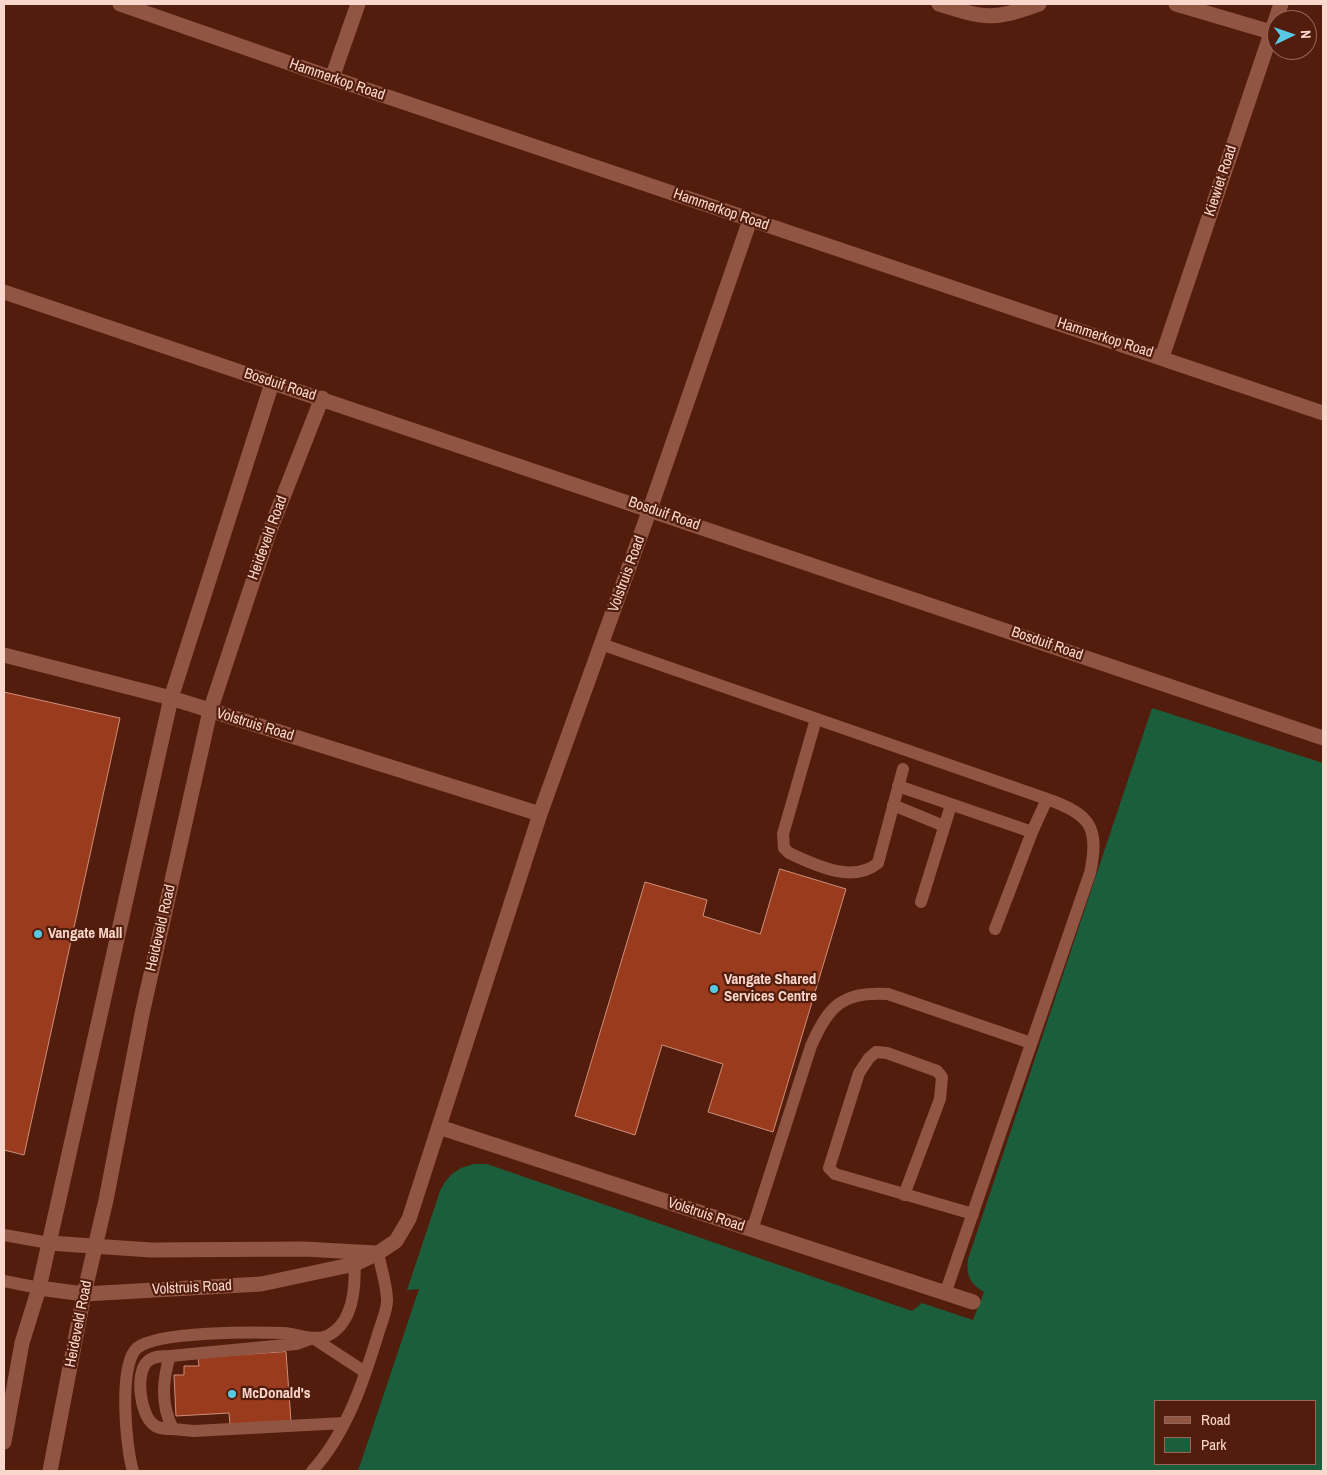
<!DOCTYPE html>
<style>
body{margin:0}
#map{position:relative;width:1327px;height:1475px;overflow:hidden;background:#521d0d;font-family:"Archivo Narrow",sans-serif}
canvas{display:block}
.frame{position:absolute;inset:0;border:5px solid #fad7cd;pointer-events:none}
.legend{position:absolute;left:1154px;top:1400px;width:162px;height:65px;box-sizing:border-box;background:#521d0d;border:1px solid #95675a;margin:0;padding:6px 9px;list-style:none;font-size:15px;color:#fad7cd}
.legend li{display:flex;align-items:center;gap:10px;height:25px}
.legend b{width:25px;border:1px solid #95675a}
.north{position:absolute;left:1267px;top:10px;width:50px;height:50px;box-sizing:border-box;background:#521d0d;border:1px solid #95675a;border-radius:50%;rotate:87deg;font-size:14px;font-weight:700;line-height:20px;text-align:center;color:#fad7cd}
.north::after{content:'';display:block;margin:auto;width:18px;height:22px;background:#59c8e5;clip-path:polygon(50% 0,100% 100%,50% 72%,0 100%)}
</style>
<div id="map">
<canvas width="1327" height="1475"></canvas>
<div class="frame"></div>
<ul class="legend">
<li><b style="height:6px;background:#915544"></b>Road</li>
<li><b style="height:14px;background:#1b5e3c"></b>Park</li>
</ul>
<div class="north">N</div>
</div>
<script>
const context = document.querySelector('canvas').getContext('2d');
context.lineJoin = 'round';
function fill(path, color) { context.fillStyle = color; context.fill(path, 'evenodd'); }
function trace(path, color, width, dash) { context.strokeStyle = color; context.lineWidth = width; context.lineCap = dash ? 'butt' : 'round'; context.setLineDash(dash || []); context.stroke(path); }
function label(font, color, halo, rows, align = 'center') {
  context.font = font + ' "Archivo Narrow",sans-serif'; context.lineWidth = 4.5; context.setLineDash([]); context.textBaseline = 'middle'; context.strokeStyle = halo; context.fillStyle = color; for (const [text, x, y, turn = 0] of rows) {
    context.save(); context.translate(x, y); context.rotate((+turn || 0) * Math.PI / 180); context.textAlign = isNaN(turn) ? turn : align; if (halo) context.strokeText(text, 0, 0); context.fillText(text, 0, 0); context.restore();
  }
}
const green = new Path2D(`
 M1152 708 1323 763V1471H358L419 1289 407 1290 440 1191 445 1182 452 1174 461 1168 474 1164H487L912 1311 922 1303 973 1320 984 1292C970 1284 966 1275 968 1259ZM1156 1401H1316V1464H1156Z`);
const building = new Path2D(`
 M4 692 120 718 24 1155 4 1150Z
 M780 869 846 889 773 1132 708 1112 723 1064 662 1045 635 1135 575 1116 645 882 707 900 703 916 760 934Z
 M286 1352 291 1421 230 1425 229 1413 176 1416 174 1375H184V1366H199L198 1358Z`);
const lane = new Path2D(`
 M601 644 1047 799C1090 814 1100 827 1090 873L945 1294
 M816 719 783 834 784 848 789 853C815 865 853 884 878 863L903 769
 M898 786 1032 832
 M893 805 944 826
 M921 902 951 805
 M995 929 1032 832 1047 799
 M904 1195 940 1099 942 1077 937 1071 887 1053 876 1052 869 1058 859 1073 829 1168 835 1174 973 1214
 M752 1230 811 1046C829 1006 842 991 888 994L1031 1043
 M4 1235 49 1243
 M4 1281 39 1288
 M313 1338 296 1344 170 1356C162 1381 161 1406 173 1429L194 1431 344 1423
 M313 1338 365 1372
 M170 1356C162 1356 153 1356 147 1362 135 1374 140 1415 154 1425 159 1429 166 1429 173 1429
 M133 1471C126 1449 118 1365 137 1348 158 1331 255 1332 284 1333 298 1334 315 1342 329 1335 355 1321 356 1282 354 1256
 M312 1471C347 1433 364 1380 379 1331 382 1321 388 1308 387 1298 386 1283 381 1268 378 1253`);
const street = new Path2D(`
 M120 4 332 78 1323 413
 M939 4C984 18 993 21 1039 4
 M1176 4 1271 32
 M332 78 358 4
 M4 292 1323 738
 M1162 357 1281 4
 M4 655 171 698 540 814
 M439 1127 973 1302
 M49 1243 151 1250 304 1249 376 1253
 M39 1288 84 1294 261 1284 355 1264 378 1253 396 1241 409 1219 540 814 650 509 750 220
 M4 1442 22 1343 39 1288 171 698 272 383
 M50 1471 84 1294 106 1200 142 1014 210 711 270 530 322 398`);
const markers = [
 [38,934,5,"#59c8e5"],
 [714,989,5,"#59c8e5"],
 [232,1394,5,"#59c8e5"]
];
const streetNames = [
 ["Hammerkop Road",337,80,19],
 ["Kiewiet Road",1221,181,-72],
 ["Hammerkop Road",721,210,19],
 ["Hammerkop Road",1105,338,18],
 ["Bosduif Road",280,385,18],
 ["Bosduif Road",664,514,19],
 ["Heideveld Road",268,538,-70],
 ["Volstruis Road",627,574,-70],
 ["Bosduif Road",1047,644,19],
 ["Volstruis Road",255,725,17],
 ["Heideveld Road",161,928,-77],
 ["Volstruis Road",706,1215,18],
 ["Volstruis Road",192,1288,-3],
 ["Heideveld Road",79,1324,-79]
];
const poiNames = [
 ["Vangate Mall",48,934],
 ["Vangate Shared",724,980],
 ["Services Centre",724,997],
 ["McDonald's",242,1394]
];
fill(green, '#1b5e3c');
fill(building, '#9a3b1e');
trace(building, '#cf8f7b', 1);
trace(lane, '#915544', 12);
trace(street, '#915544', 15);
for (const [x, y, r, color] of markers) { const dot = new Path2D(); dot.arc(x, y, r, 0, 2 * Math.PI); context.fillStyle = color; context.fill(dot); trace(dot, '#521d0d', 2); }
label('15px', '#fad7cd', '#521d0d', streetNames);
label('bold 15px', '#fad7cd', '#521d0d', poiNames, 'left');
</script>
